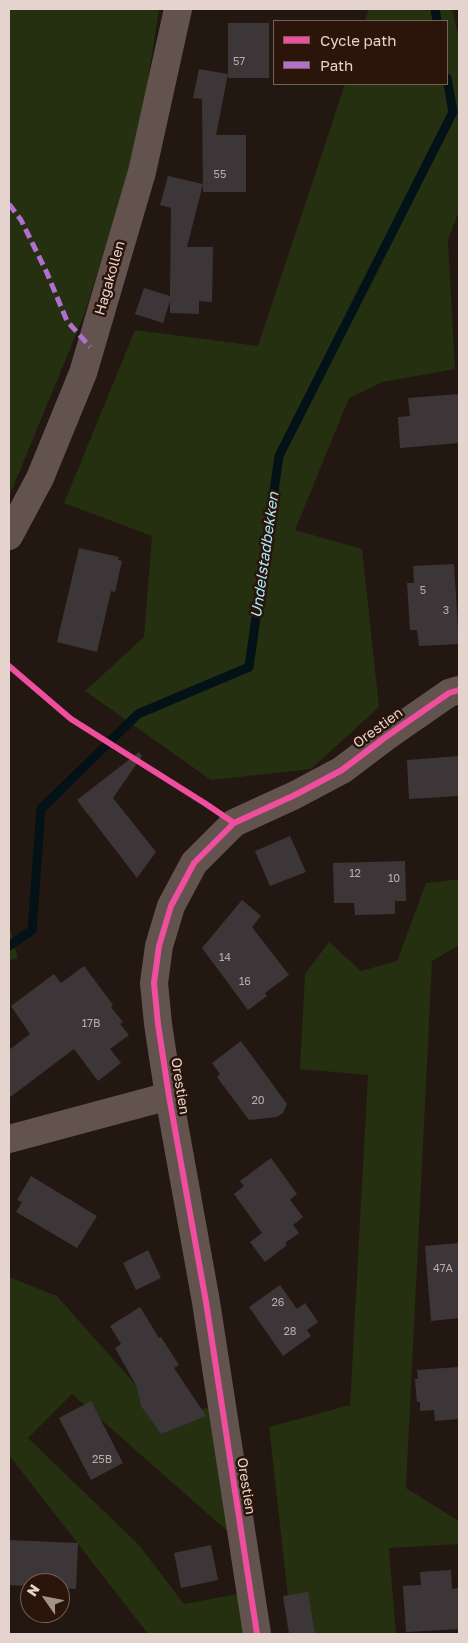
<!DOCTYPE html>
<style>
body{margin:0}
#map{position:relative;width:468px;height:1643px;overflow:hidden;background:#231711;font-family:"Golos Text",sans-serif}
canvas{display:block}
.frame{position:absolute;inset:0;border:10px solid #e5d4cd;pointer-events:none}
.legend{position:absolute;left:273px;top:20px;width:175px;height:65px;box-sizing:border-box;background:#2b1409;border:1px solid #756157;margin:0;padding:6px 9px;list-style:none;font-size:15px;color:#e5d4cd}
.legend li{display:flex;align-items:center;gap:10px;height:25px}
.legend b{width:25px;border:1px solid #756157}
.north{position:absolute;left:20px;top:1573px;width:50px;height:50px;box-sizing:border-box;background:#2b1409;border:1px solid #756157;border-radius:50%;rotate:303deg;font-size:14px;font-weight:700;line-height:20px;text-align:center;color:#e5d4cd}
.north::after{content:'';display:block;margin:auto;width:18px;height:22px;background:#a1928b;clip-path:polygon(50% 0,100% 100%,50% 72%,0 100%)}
</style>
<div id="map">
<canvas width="468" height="1643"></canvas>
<div class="frame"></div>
<ul class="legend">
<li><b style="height:6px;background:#ef4d9e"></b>Cycle path</li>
<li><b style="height:6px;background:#b36fd0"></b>Path</li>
</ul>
<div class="north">N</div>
</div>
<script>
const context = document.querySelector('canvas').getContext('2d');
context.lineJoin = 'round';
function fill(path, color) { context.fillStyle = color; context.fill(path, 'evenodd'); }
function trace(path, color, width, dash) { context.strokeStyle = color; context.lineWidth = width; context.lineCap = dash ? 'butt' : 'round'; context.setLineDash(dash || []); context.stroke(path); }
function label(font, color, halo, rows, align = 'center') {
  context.font = font + ' "Golos Text",sans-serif'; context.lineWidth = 5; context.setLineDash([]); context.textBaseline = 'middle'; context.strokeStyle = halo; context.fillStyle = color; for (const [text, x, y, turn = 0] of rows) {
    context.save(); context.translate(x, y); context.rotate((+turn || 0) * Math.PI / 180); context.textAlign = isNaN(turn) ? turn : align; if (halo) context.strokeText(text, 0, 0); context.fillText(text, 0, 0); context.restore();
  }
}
const green = new Path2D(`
 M9 9H159L138 144 84 315 9 497Z
 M369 9H452L459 40V211L448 240 455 369 383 382 349 398 295 530 362 549 379 707 311 769 211 780 85 691 144 637 152 536 64 503 135 330 258 346 345 84H447V21H365Z
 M459 879V945L432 961 406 1488 459 1521V1544L389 1548 396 1634H292L269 1427 350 1405 368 1075 300 1069 305 974 329 942 361 971 397 961 426 883Z
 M9 925 18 959 9 960Z
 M9 1277 57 1296 159 1411 212 1408 234 1537 72 1394 28 1438 139 1545 184 1604 243 1593 249 1634H148L9 1455Z`);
const stream = new Path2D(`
 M435 9 437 21
 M9 946 32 930 41 809 138 714 249 667 279 456 453 112 447 78`);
const building = new Path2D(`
 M228 23H269V78H228Z
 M199 69 228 74 216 135H246V192H203L202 99 193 98Z
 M168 176 203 184 187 247H213L212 302 199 301V314L170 313V301L163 323 135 314 144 288 170 296 171 208 160 205Z
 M459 394V443L400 448 398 417 410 416 408 398Z
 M79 548 119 557 118 560 122 561 115 592 111 591 97 652 57 642Z
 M454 564 459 644 419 646 417 630H410L407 583H414L413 566Z
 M139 752 142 756 113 798 156 852 137 878 77 800Z
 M459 756V796L409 799 407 760Z
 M290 836 306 872 270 886 255 851Z
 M405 861 406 901H395V914L355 915 354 903H334L333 863Z
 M242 900 261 916 252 927 289 975 265 993 267 996 248 1010 202 948Z
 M84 966 113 1005 111 1007 123 1022 120 1024 129 1035 110 1049 121 1063 98 1081 74 1049 9 1098V1050L30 1034 11 1006 54 974 61 983Z
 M241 1041 287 1104 283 1113 277 1117 249 1120 217 1077 220 1074 212 1063Z
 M271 1158 297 1194 290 1200 303 1217 293 1225 299 1233 285 1243 287 1245 265 1262 250 1242 262 1233 234 1194 244 1186 240 1181Z
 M31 1176 97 1216 77 1248 16 1212 22 1202 17 1200Z
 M459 1243V1318L431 1321 425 1246Z
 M148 1250 161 1278 136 1290 123 1263Z
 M280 1285 297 1309 305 1303 318 1322 307 1330 311 1336 283 1356 249 1307Z
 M140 1307 159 1338 161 1337 179 1365 174 1368 206 1416 161 1434 141 1406 137 1387 115 1348 121 1344 110 1326Z
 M459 1367V1419L435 1421 434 1410 420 1411V1402H417L415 1379H418L417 1370Z
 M91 1401 123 1463 91 1480 59 1418Z
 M9 1540 78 1543 76 1589 60 1588V1583H30V1586L9 1585Z
 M211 1545 218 1580 181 1588 174 1553Z
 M451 1570 452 1589 459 1588V1629L406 1632 403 1586 421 1585 420 1572Z
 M308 1592 315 1634H289L283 1596Z`);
const minor = new Path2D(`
 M9 536 40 478 83 373 142 172 178 9
 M9 1139 169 1096
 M257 1634 206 1302 169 1096 158 1024 154 983 159 946 171 906 194 863 234 823 295 795 342 770 387 736 449 693 459 690`);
const quiet = new Path2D(`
 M9 204 21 220 47 273 67 321 90 347`);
const cycleway = new Path2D(`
 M9 666 71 719 206 804 234 823
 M257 1634 206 1302 169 1096 158 1024 154 983 159 946 171 906 194 863 234 823 295 795 342 770 387 736 449 693 459 690`);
const numberNames = [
 ["57",239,62],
 ["55",220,175],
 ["5",423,591],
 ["3",446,611],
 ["12",355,874],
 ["10",394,879],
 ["14",225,958],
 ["16",245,982],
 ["17B",91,1024],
 ["20",258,1101],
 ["47A",443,1269],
 ["26",278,1303],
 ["28",290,1332],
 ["25B",102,1460]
];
const streetNames = [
 ["Hagakollen",110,278,-74],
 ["Orestien",378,728,-36],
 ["Orestien",180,1086,81],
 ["Orestien",246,1486,81]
];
const waterNames = [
 ["Undelstadbekken",265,555,-82]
];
fill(green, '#243010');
trace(stream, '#031216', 9);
fill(building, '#3d3638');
trace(minor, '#63534f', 28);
trace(quiet, '#b36fd0', 5, [10, 5]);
trace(cycleway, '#ef4d9e', 6);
label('11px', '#bbaca8', null, numberNames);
label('14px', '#e5d4cd', '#2b1409', streetNames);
label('italic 15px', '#a8eafc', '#2b1409', waterNames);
</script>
